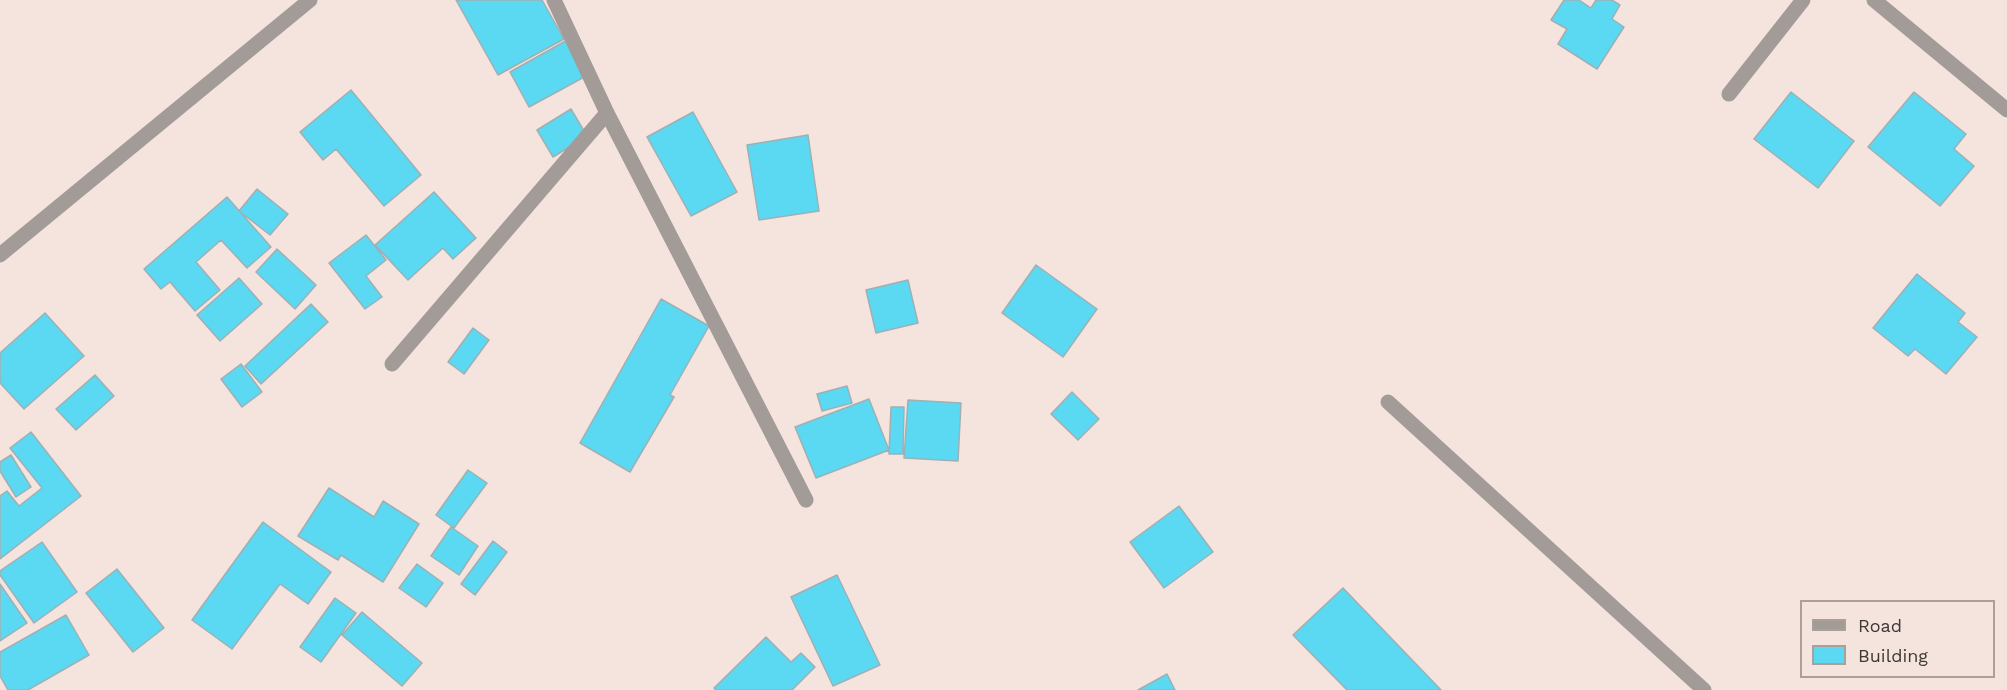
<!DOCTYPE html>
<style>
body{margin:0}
#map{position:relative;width:2007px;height:690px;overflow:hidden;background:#f4e4dd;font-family:"Work Sans",sans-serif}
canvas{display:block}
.legend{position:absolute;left:1800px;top:600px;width:195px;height:78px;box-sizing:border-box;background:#f4e4dd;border:2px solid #ab9f9a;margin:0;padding:8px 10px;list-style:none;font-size:18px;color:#3e3835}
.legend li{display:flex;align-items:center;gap:12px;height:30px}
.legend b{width:30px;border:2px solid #ab9f9a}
</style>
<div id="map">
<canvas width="2007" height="690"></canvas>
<ul class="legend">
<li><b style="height:8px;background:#a29b98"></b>Road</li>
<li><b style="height:16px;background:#5bd8f2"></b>Building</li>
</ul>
</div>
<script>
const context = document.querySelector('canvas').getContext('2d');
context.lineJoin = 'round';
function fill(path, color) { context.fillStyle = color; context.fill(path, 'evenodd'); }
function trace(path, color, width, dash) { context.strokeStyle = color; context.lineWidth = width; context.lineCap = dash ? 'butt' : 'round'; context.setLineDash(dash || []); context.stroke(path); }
const building = new Path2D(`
 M456 0H542L564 39 498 75Z
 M1564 0H1579L1591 8 1596 0H1612L1620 5 1612 19 1624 27 1597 69 1558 44 1567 29 1551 20Z
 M569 39 588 75 529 107 510 72Z
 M351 90 421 175 384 206 336 149 323 160 300 132Z
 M1791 92 1854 141 1818 188 1754 139Z
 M1914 92 1966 134 1954 149 1974 166 1940 206 1868 147Z
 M571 109 587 136 553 157 537 130Z
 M693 112 737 192 691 216 647 137Z
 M808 135 819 211 759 220 747 145Z
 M257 189 288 214 270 235 239 211Z
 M434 192 476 238 453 259 443 248 408 280 375 245Z
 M227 197 271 247 247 268 221 240 196 262 220 290 195 311 170 282 161 289 144 269Z
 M366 235 386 260 366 276 382 297 365 309 329 263Z
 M277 249 316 285 295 309 256 272Z
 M1036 265 1097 309 1063 357 1002 313Z
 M1917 274 1965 313 1958 322 1977 337 1946 374 1915 349 1908 356 1873 328Z
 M239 278 262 304 220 341 197 315Z
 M908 280 918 323 876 333 866 290Z
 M661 299 709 326 670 395 674 397 630 472 580 443Z
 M311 304 328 322 261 384 245 366Z
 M45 313 84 356 24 409 0 383V353Z
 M473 328 489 340 464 374 448 362Z
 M241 364 262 392 242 407 221 379Z
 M95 375 114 396 76 430 56 409Z
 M847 386 852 403 822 411 817 394Z
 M1072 392 1099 419 1078 440 1051 414Z
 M869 399 889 450 816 478 795 427Z
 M908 400 961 403 958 461 904 458Z
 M891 407H904L903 454H889Z
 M31 432 81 496 0 559V496L7 491 19 506 42 488 10 448Z
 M11 455 31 487 16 497 0 471V462Z
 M468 470 487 483 454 528 436 515Z
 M329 488 374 517 383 501 419 524 383 582 341 555 338 560 298 536Z
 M1179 506 1213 552 1164 588 1130 542Z
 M263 522 331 572 308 604 280 584 232 649 192 620Z
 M451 527 478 546 459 575 431 556Z
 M493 541 507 552 475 595 461 584Z
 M42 542 77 592 34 623 0 575V571Z
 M417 564 443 583 426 607 399 588Z
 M117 569 164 628 133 652 86 593Z
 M837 575 880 665 833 686 791 597Z
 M0 584 27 623 0 641Z
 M1343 588 1441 690H1347L1293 635Z
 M335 598 356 613 321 662 300 647Z
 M362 612 422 663 402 686 342 635Z
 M66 615 89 655 28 690H8L0 676V652Z
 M766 637 791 662 801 653 815 667 792 690H716L714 688Z
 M1167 674 1175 690H1138Z`);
const lane = new Path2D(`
 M1729 94 1803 0`);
const street = new Path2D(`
 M554 0 607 113 806 500
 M1874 0 2007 110
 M0 255 310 0
 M392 364 607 113
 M1388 402 1704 690`);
fill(building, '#5bd8f2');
trace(building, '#9fb0b4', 1.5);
trace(lane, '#a29b98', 15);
trace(street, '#a29b98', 15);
</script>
